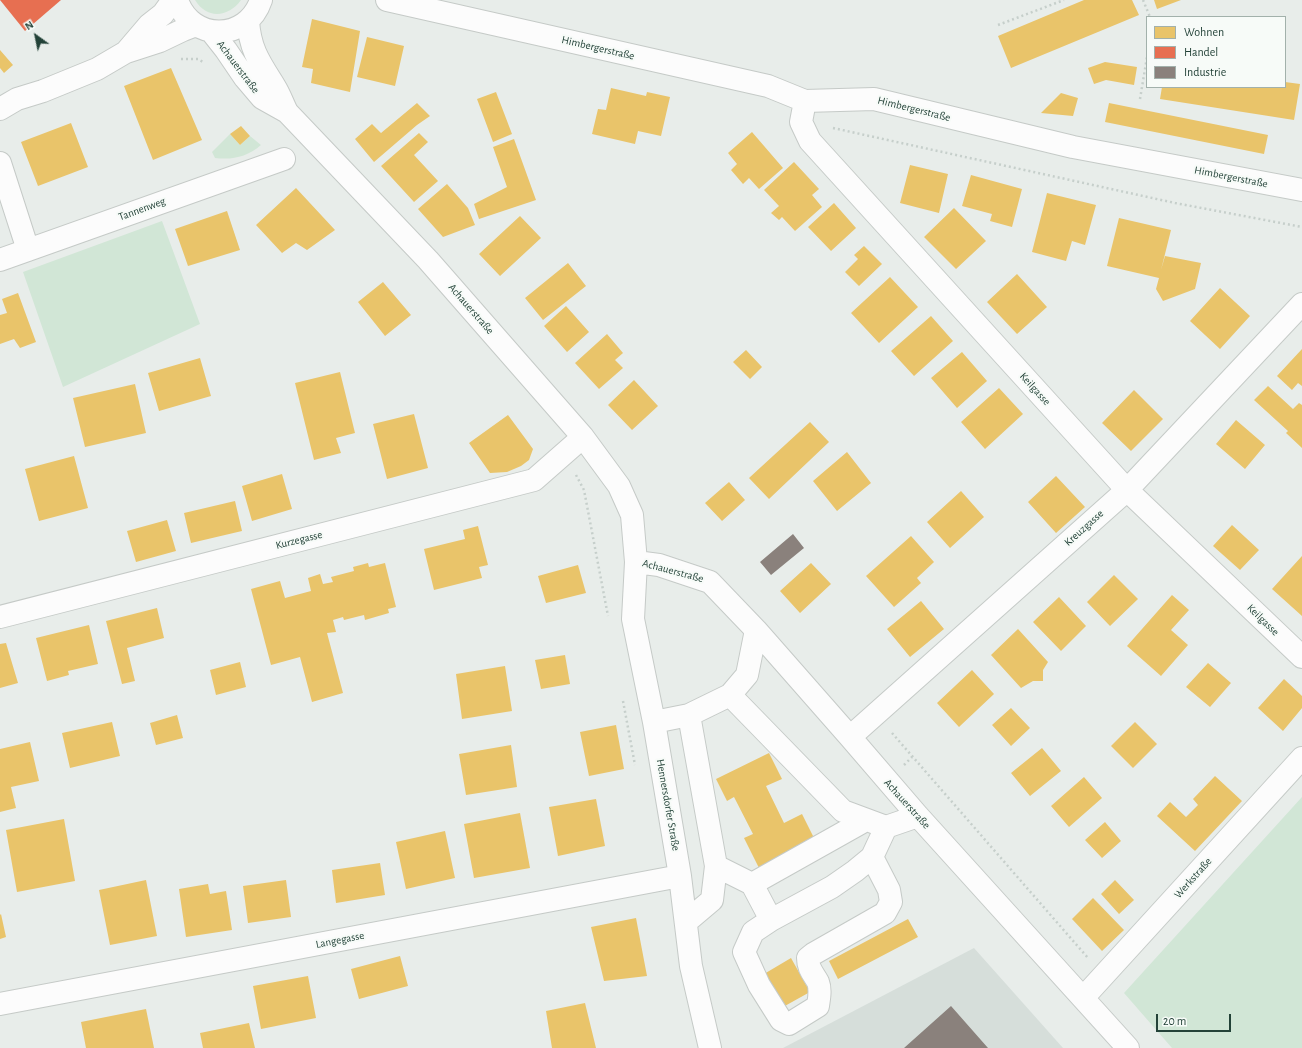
<!DOCTYPE html>
<meta charset="utf-8">
<style>
body{margin:0}
#map{position:relative;width:1302px;height:1048px;overflow:hidden;background:#e8edea;font-family:"Alegreya Sans",sans-serif}
canvas{display:block}
.legend{position:absolute;left:1146px;top:16px;width:140px;height:72px;box-sizing:border-box;background:#f7fbf8;border:1px solid #a2b1ab;margin:0;padding:5px 7px;list-style:none;font-size:12px;color:#234238}
.legend li{display:flex;align-items:center;gap:8px;height:20px}
.legend b{width:20px;border:1px solid #a2b1ab}
.north{position:absolute;left:16px;top:16px;width:40px;height:40px;-webkit-text-stroke:3px #f7fbf8;paint-order:stroke;rotate:327deg;font-size:11px;font-weight:700;line-height:16px;text-align:center;color:#234238}
.north::after{content:'';display:block;margin:auto;width:14px;height:18px;background:#234238;clip-path:polygon(50% 0,100% 100%,50% 72%,0 100%)}
.scale{position:absolute;left:1156px;top:1014px;width:75px;height:18px;box-sizing:border-box;border:2px solid #234238;border-top:0;padding-left:5px;font-size:12px;line-height:14px;white-space:nowrap;color:#234238;-webkit-text-stroke:3px #f7fbf8;paint-order:stroke}
</style>
<div id="map">
<canvas width="1302" height="1048"></canvas>
<ul class="legend">
<li><b style="height:11px;background:#e9c46a"></b>Wohnen</li>
<li><b style="height:11px;background:#e76f51"></b>Handel</li>
<li><b style="height:11px;background:#8a817c"></b>Industrie</li>
</ul>
<div class="north">N</div>
<div class="scale">20 m</div>
</div>
<script>
const context = document.querySelector('canvas').getContext('2d');
context.lineJoin = 'round';
function fill(path, color) { context.fillStyle = color; context.fill(path, 'evenodd'); }
function trace(path, color, width, dash) { context.strokeStyle = color; context.lineWidth = width; context.lineCap = dash ? 'butt' : 'round'; context.setLineDash(dash || []); context.stroke(path); }
function label(font, color, halo, rows, align = 'center') {
  context.font = font + ' "Alegreya Sans",sans-serif'; context.lineWidth = 4; context.setLineDash([]); context.textBaseline = 'middle'; context.strokeStyle = halo; context.fillStyle = color; for (const [text, x, y, turn = 0] of rows) {
    context.save(); context.translate(x, y); context.rotate((+turn || 0) * Math.PI / 180); context.textAlign = isNaN(turn) ? turn : align; if (halo) context.strokeText(text, 0, 0); context.fillText(text, 0, 0); context.restore();
  }
}
const built = new Path2D(`
 M974 948 1063 1048H783Z`);
const green = new Path2D(`
 M195 0H241C229 17 207 20 195 0Z
 M230 134 240 145 250 136 261 145C247 157 233 160 215 158L212 152Z
 M162 221 200 324 63 387 23 272Z
 M1302 797V1048H1172L1124 993Z`);
const homes = new Path2D(`
 M1084 0H1132L1139 15 1011 68 998 36Z
 M1154 0H1181L1157 9Z
 M312 19 360 31 350 92 311 83 313 69 302 67Z
 M367 37 404 46 395 86 357 77Z
 M0 50 13 65 4 73 0 68Z
 M1105 62 1137 67 1134 85 1106 80 1094 84 1088 68Z
 M171 68 202 140 153 160 124 86Z
 M1285 82 1300 84 1294 120 1160 99 1162 87H1285Z
 M611 88 646 96 647 92 670 97 661 136 638 131 635 144 592 134 598 109 606 110Z
 M496 92 512 134 493 142 477 99Z
 M1061 93 1078 98 1073 116 1041 113Z
 M417 103 430 116 417 125 374 162 355 139 372 124 381 133Z
 M1109 103 1268 135 1264 154 1105 122Z
 M71 123 88 167 38 186 21 142Z
 M241 126 250 136 240 145 230 134Z
 M752 132 783 168 759 189 749 178 743 184 731 170 737 164 728 153Z
 M419 133 428 142 414 155 438 181 414 202 381 166Z
 M514 139 536 200 479 219 474 204 507 187 493 147Z
 M794 162 819 189 812 195 822 207 795 231 782 217 779 220 771 213 779 206 764 190Z
 M910 165 948 174 939 213 900 203Z
 M971 175 1022 189 1012 227 990 221 992 214 962 206Z
 M447 184 468 208 475 225 443 237 418 209Z
 M296 188 335 230 307 250 296 243 282 253 256 225Z
 M1047 193 1096 205 1085 245 1072 241 1066 261 1032 252Z
 M834 203 856 228 831 251 808 227Z
 M954 208 986 241 956 269 924 237Z
 M227 211 240 250 188 266 175 229Z
 M520 216 541 238 500 276 479 254Z
 M1119 218 1171 230 1161 270 1165 256 1201 263 1195 289 1163 301 1156 289 1159 278 1107 266Z
 M864 246 882 264 859 286 845 272 858 259 854 255Z
 M568 263 586 286 543 320 525 298Z
 M1017 274 1047 307 1017 334 987 302Z
 M890 277 918 307 879 343 851 313Z
 M383 282 411 315 385 336 358 302Z
 M1220 288 1250 316 1220 349 1190 321Z
 M18 293 36 342 20 348 14 339 0 344V315L7 313 2 299Z
 M566 306 589 332 567 352 544 326Z
 M931 316 953 341 914 376 891 351Z
 M607 334 623 353 615 360 623 368 599 389 575 363Z
 M1302 349V386L1298 383 1292 390 1277 376Z
 M746 350 762 367 750 379 733 362Z
 M962 352 987 381 957 408 931 378Z
 M200 358 211 396 159 411 148 373Z
 M340 372 355 433 336 438 341 453 314 460 295 383Z
 M634 380 658 406 632 430 608 405Z
 M135 384 146 433 85 447 73 398Z
 M1268 386 1293 409 1299 403 1302 405V448L1286 433 1288 431 1254 400Z
 M999 388 1023 414 985 449 961 422Z
 M1134 390 1163 419 1131 451 1102 423Z
 M414 414 428 468 387 479 373 424Z
 M508 415 533 449 529 460 521 466 507 472 490 473 469 443Z
 M1236 420 1265 445 1245 469 1216 444Z
 M810 422 829 442 769 499 749 478Z
 M847 452 871 483 837 511 813 481Z
 M74 456 88 508 39 521 25 469Z
 M282 474 292 509 252 521 242 486Z
 M1056 476 1085 507 1056 533 1028 502Z
 M729 482 745 500 722 521 705 503Z
 M961 491 984 517 950 548 927 522Z
 M235 501 242 531 191 543 184 513Z
 M167 520 176 551 136 562 127 531Z
 M1232 525 1259 550 1240 570 1213 546Z
 M478 526 488 565 479 567 482 578 434 590 424 549 465 539 463 530Z
 M911 536 934 562 917 578 921 583 894 607 866 576Z
 M1302 556V616L1272 589Z
 M368 563 369 567 385 563 396 607 388 609 389 613 365 620 364 615 344 620 343 617 333 620 336 632 327 633 343 693 312 702 300 657 271 665 251 589 280 581 285 598 311 591 308 578 320 574 323 584 333 582 331 577 354 571 353 567Z
 M811 563 831 584 800 613 780 591Z
 M578 565 586 593 546 603 538 576Z
 M1114 575 1138 599 1110 626 1087 602Z
 M1172 595 1189 610 1171 630 1188 645 1161 676 1127 646Z
 M1059 597 1086 626 1061 651 1033 622Z
 M921 601 944 629 910 657 887 629Z
 M157 608 164 638 127 648 135 681 122 684 106 621Z
 M89 625 98 664 68 671 69 675 47 681 36 638Z
 M1018 629 1048 662 1043 670V681H1033L1021 688 991 655Z
 M6 643 18 683 0 688V644Z
 M565 655 570 684 541 689 535 660Z
 M240 662 246 687 216 695 210 670Z
 M1208 663 1231 683 1210 707 1186 687Z
 M505 666 512 711 462 719 456 674Z
 M972 670 994 694 959 727 937 703Z
 M1284 679 1302 696V708L1283 731 1258 708Z
 M1011 708 1030 728 1011 746 992 725Z
 M177 715 183 738 156 745 150 723Z
 M112 722 120 756 70 768 62 733Z
 M1135 722 1157 744 1133 768 1111 746Z
 M616 725 624 769 589 776 580 732Z
 M30 742 39 781 11 787 16 808 0 812V749Z
 M511 745 517 787 466 795 459 754Z
 M1042 748 1061 771 1030 796 1011 773Z
 M769 753 782 779 766 786 784 823 802 814 817 844 761 872 744 838 753 834 734 797 727 801 716 779Z
 M1215 776 1242 801 1195 851 1157 816 1170 802 1186 817 1198 805 1193 799Z
 M1084 777 1102 798 1069 827 1051 806Z
 M596 799 605 846 558 856 549 807Z
 M520 813 530 868 474 878 464 824Z
 M64 819 75 881 17 892 6 830Z
 M1105 822 1121 841 1102 858 1085 840Z
 M445 831 455 878 406 889 396 842Z
 M380 863 385 895 336 903 332 870Z
 M146 880 157 936 110 945 99 890Z
 M286 880 291 917 248 923 243 886Z
 M1115 880 1134 900 1119 914 1101 894Z
 M208 884 210 894 226 891 232 930 186 937 179 889Z
 M1093 898 1124 930 1102 951 1072 919Z
 M1 914 6 937 0 939V915Z
 M636 918 647 976 604 981 591 927Z
 M908 919 918 937 838 979 829 961Z
 M400 956 408 986 359 999 351 969Z
 M791 958 810 992 783 1007 764 974Z
 M308 976 316 1018 261 1029 253 986Z
 M585 1003 596 1048H552L546 1011Z
 M146 1009 154 1048H86L81 1022Z
 M249 1023 255 1048H203L200 1033Z`);
const shops = new Path2D(`
 M0 0H61L25 31Z`);
const industry = new Path2D(`
 M793 534 804 548 771 575 760 562Z
 M951 1006 988 1048H904Z`);
const path = new Path2D(`
 M1143 0 1150 17
 M998 25 1064 0
 M181 59H198L203 62
 M1140 99 1147 57
 M833 128 1175 203 1302 227
 M576 475 584 490 608 616
 M623 701 635 765
 M892 733 1088 958
 M904 765 912 757`);
const minor = new Path2D(`
 M177 0C191 42 247 42 261 0
 M387 0 768 86 805 101 874 99 1073 147 1302 190
 M248 21C250 50 260 63 275 87 280 95 283 104 287 112L428 260 583 437 619 486 632 515 636 562 633 619 654 722 680 876 691 966 710 1048
 M211 31 226 50 245 78 262 98 287 112
 M126 52 149 25 163 14 173 0
 M805 101 801 122 810 141 1127 490 1302 657
 M0 109 17 99 43 91 97 69 126 52 160 41 183 30 196 25
 M0 163 28 250
 M0 260 284 159
 M636 562 659 565 710 582 756 630 850 737 918 816 1128 1048
 M0 617 534 480 583 437
 M730 695 843 811 886 827 918 816
 M654 722 689 715 730 695 747 675 756 630
 M850 737 1127 490 1302 304
 M872 857 889 890 891 902 885 913 813 954 808 958C808 969 813 973 818 982 821 990 819 998 818 1006L789 1024 781 1020 759 985 744 952 753 932 771 920 832 887 855 871 872 857 886 827
 M716 866 752 884 771 920
 M752 884 866 820
 M686 922 712 900 716 866 689 715
 M1083 998 1302 758
 M0 1004 680 876`);
const streetNames = [
 ["Himbergerstraße",598,48,13],
 ["Achauerstraße",238,67,53],
 ["Himbergerstraße",914,109,14],
 ["Himbergerstraße",1231,177,11],
 ["Tannenweg",142,209,-20],
 ["Achauerstraße",471,309,49],
 ["Keilgasse",1035,389,48],
 ["Kreuzgasse",1084,528,-42],
 ["Kurzegasse",299,540,-14],
 ["Achauerstraße",673,571,15],
 ["Keilgasse",1263,620,44],
 ["Achauerstraße",907,804,48],
 ["Hennersdorfer Straße",668,805,80],
 ["Werkstraße",1193,878,-48],
 ["Langegasse",340,940,-11]
];
fill(built, '#d6deda');
fill(green, '#d1e6d6');
fill(homes, '#e9c46a');
fill(shops, '#e76f51');
fill(industry, '#8a817c');
trace(minor, '#c5cac7', 24);
trace(path, '#c6cfcb', 2.5, [2, 3]);
trace(minor, '#fcfcfc', 22);
label('11px', '#234238', '#f7fbf8', streetNames);
</script>
